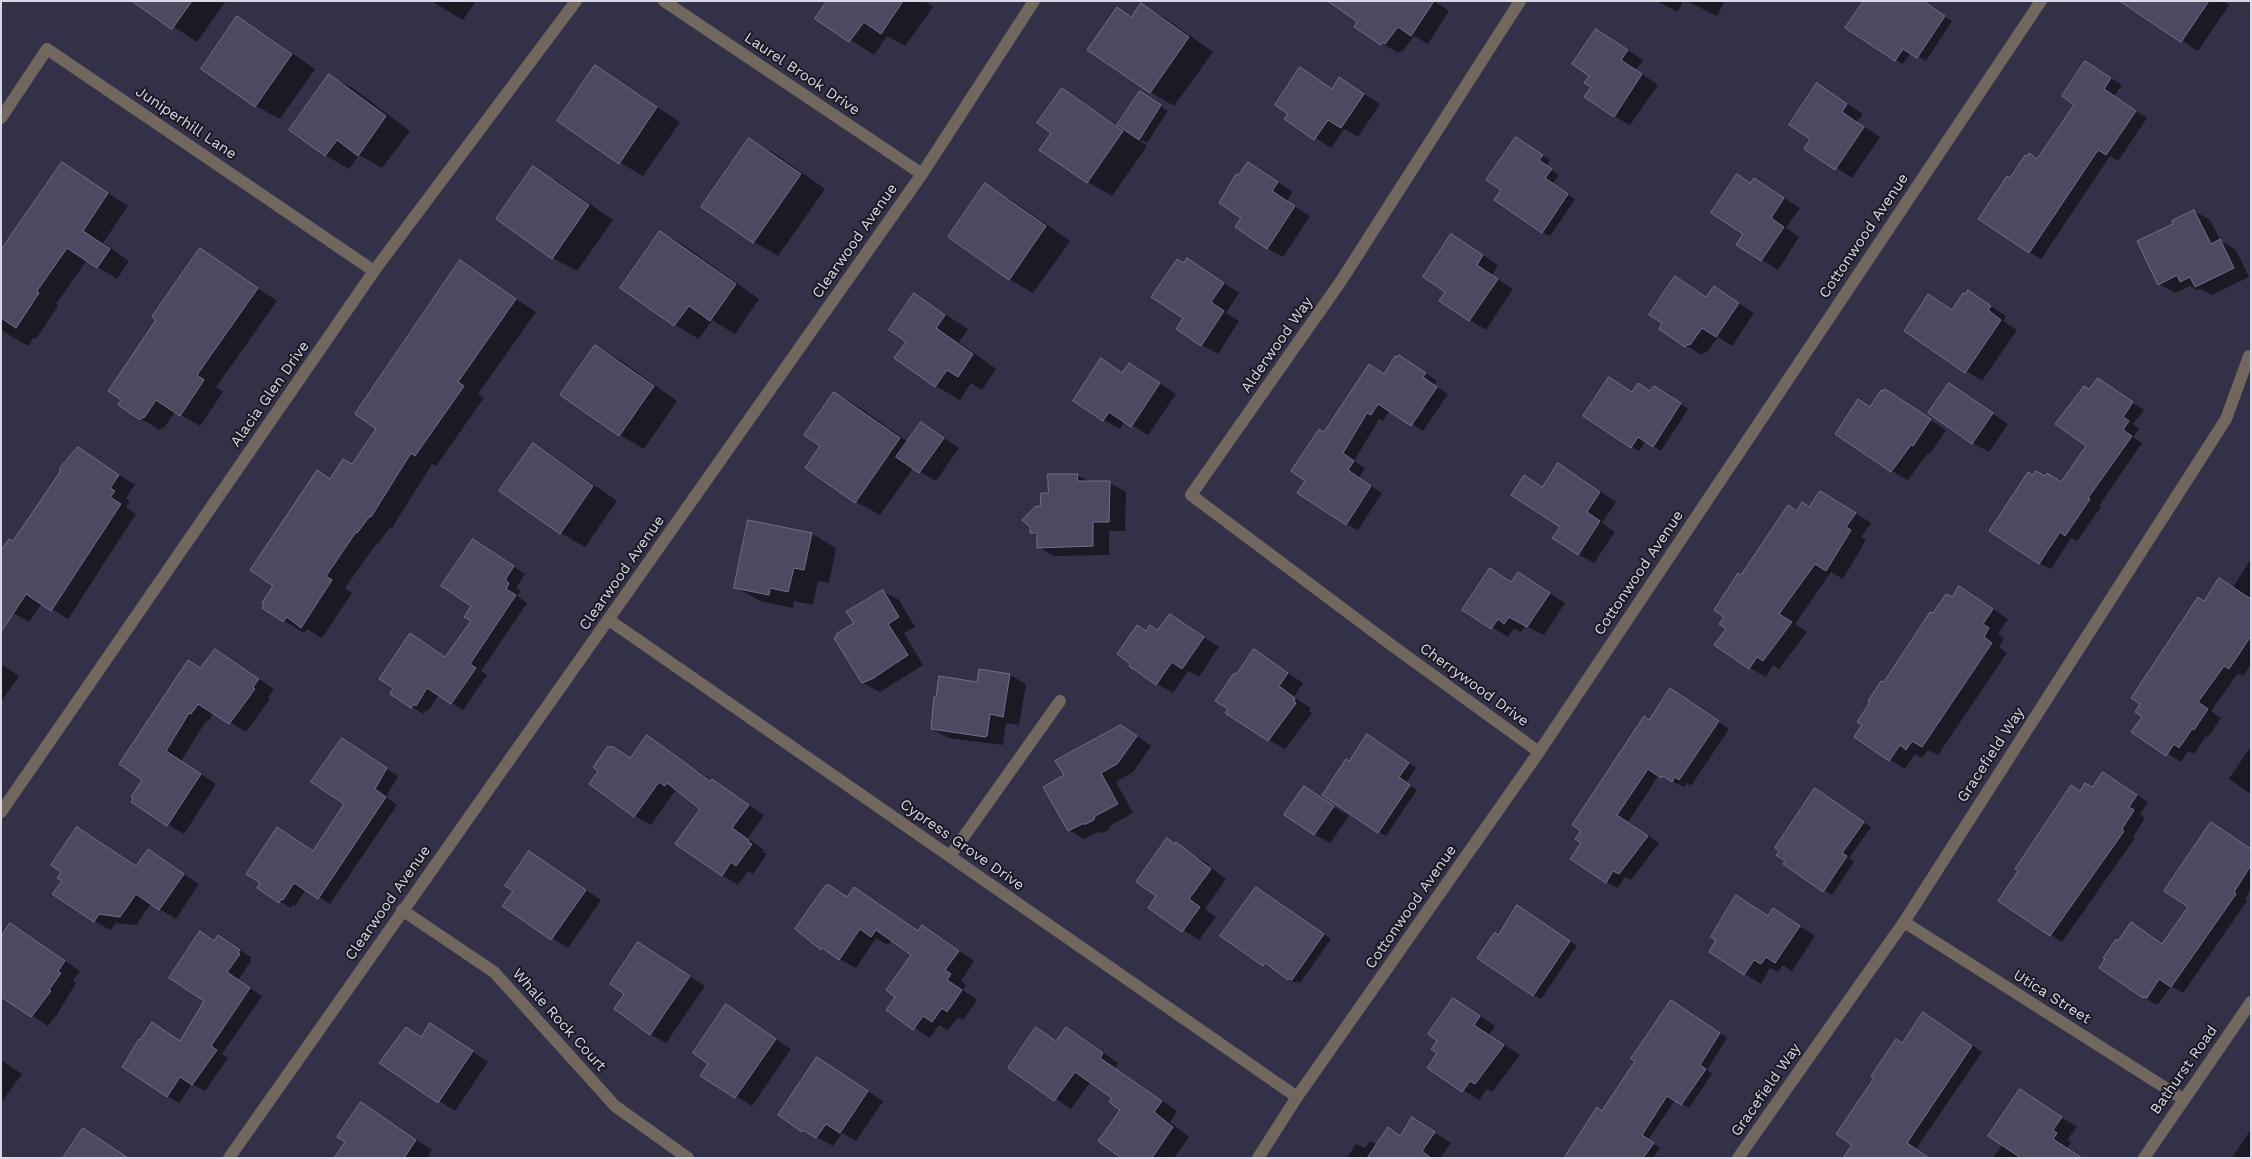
<!DOCTYPE html>
<style>
body{margin:0}
#map{position:relative;width:2252px;height:1159px;overflow:hidden;background:#323147;font-family:"Work Sans",sans-serif}
canvas{display:block}
.frame{position:absolute;inset:0;border:2px solid #d8d8e6;pointer-events:none}
</style>
<div id="map">
<canvas width="2252" height="1159"></canvas>
<div class="frame"></div>
</div>
<script>
const context = document.querySelector('canvas').getContext('2d');
context.lineJoin = 'round';
function fill(path, color) { context.fillStyle = color; context.fill(path, 'evenodd'); }
function trace(path, color, width, dash) { context.strokeStyle = color; context.lineWidth = width; context.lineCap = dash ? 'butt' : 'round'; context.setLineDash(dash || []); context.stroke(path); }
function label(font, color, halo, rows, align = 'center') {
  context.font = font + ' "Work Sans",sans-serif'; context.lineWidth = 4; context.setLineDash([]); context.textBaseline = 'middle'; context.strokeStyle = halo; context.fillStyle = color; for (const [text, x, y, turn = 0] of rows) {
    context.save(); context.translate(x, y); context.rotate((+turn || 0) * Math.PI / 180); context.textAlign = isNaN(turn) ? turn : align; if (halo) context.strokeText(text, 0, 0); context.fillText(text, 0, 0); context.restore();
  }
}
const shadow = new Path2D(`
 M135 1H226L197 42Z
 M431 1H476L463 20Z
 M829 1H924L933 7 905 46 887 36 874 55 817 18Z
 M1354 1H1434L1449 11 1428 44 1414 36 1402 52 1400 51 1398 53 1356 27 1359 22Z
 M1656 1H1683L1678 12Z
 M1687 1H1725L1717 16Z
 M1922 1 1952 21 1926 61 1911 52 1903 64 1896 60Z
 M2150 1H2224L2229 5 2198 51 2141 14Z
 M1141 5 1165 18 1213 52 1174 106 1150 92 1118 9 1132 17Z
 M238 18 262 32 315 69 280 119 256 106Z
 M1596 30 1643 60 1636 70 1658 85 1630 125 1614 116 1592 87 1591 75Z
 M2086 62 2122 85 2114 96 2147 118 2118 161 2110 156 2041 259 2029 252 2011 179 2038 160 2076 105Z
 M596 67 680 122 643 176 619 162Z
 M330 76 354 89 410 131 382 168 359 155 349 169 325 155Z
 M1316 78 1333 89 1340 79 1380 104 1358 137 1344 129 1331 148 1286 119Z
 M1818 85 1863 114 1857 122 1880 137 1852 178 1806 148 1812 139Z
 M1062 89 1118 126 1148 97 1168 111 1147 143 1142 140 1141 141 1147 146 1112 196 1088 182 1053 132Z
 M750 140 774 153 825 189 778 256 754 242 703 207Z
 M1524 143 1550 160 1546 166 1559 175 1552 184 1575 199 1550 236 1542 232 1503 190Z
 M1248 163 1293 192 1287 201 1310 216 1283 257 1267 248 1243 218 1239 177Z
 M62 164 128 206 103 243 129 261 117 279 87 260 56 304 58 306 36 339 34 337 28 346 1 330V252Z
 M533 168 557 181 613 220 577 271 553 258Z
 M1738 176 1751 184 1754 179 1800 208 1786 228 1799 237 1778 270 1738 245 1745 233Z
 M986 185 1010 199 1070 241 1033 293 1009 279Z
 M2194 211 2210 220 2221 241 2236 250 2249 277 2212 295 2200 289 2197 290 2190 286 2175 293 2159 284 2175 224Z
 M661 232 685 246 759 299 735 334 712 320 699 339 675 325 622 288Z
 M1468 245 1498 265 1492 275 1513 289 1486 330 1441 301Z
 M201 250 277 301 216 387 223 392 200 426 175 412 164 428 162 427 160 430 140 418 123 400 158 319Z
 M1188 259 1239 293 1226 313 1239 321 1218 354 1202 345 1185 318 1184 264Z
 M460 262 536 312 478 394 484 398 436 466 432 464 392 528 390 527 378 544 377 543 345 588 352 593 322 638 307 629 304 633 263 608 275 586 318 472 331 479 352 465 378 428Z
 M1676 277 1707 297 1714 287 1754 313 1732 346 1718 337 1706 353 1704 352 1702 355 1660 329 1664 323Z
 M1969 292 2006 316 2003 321 2017 330 1982 381 1905 331 1929 295 1953 310Z
 M915 295 968 329 959 342 996 369 982 390 971 383 960 400 936 386 908 341Z
 M596 347 620 360 677 401 644 449 620 435 562 395Z
 M1101 360 1123 373 1146 374 1176 394 1148 435 1125 421 1120 429 1104 420Z
 M1411 363 1437 381 1434 385 1448 394 1423 431 1390 410 1383 421 1379 419 1354 461 1365 468 1359 478 1382 493 1358 530 1346 524 1307 480 1324 433 1384 375Z
 M2098 379 2144 410 2133 424 2139 429 2133 437 2142 443 2099 506 2101 507 2077 541 2071 538 2051 569 2039 563 2033 476 2062 483 2088 446 2090 391Z
 M1950 385 2008 424 1989 452 1973 443Z
 M1885 390 1946 430 1930 454 1928 453 1908 480 1892 471 1871 408Z
 M1651 392H1662L1688 409 1661 451 1646 441 1639 451 1632 447Z
 M835 393 859 407 908 442 921 423 959 448 936 481 913 468 880 515 856 502 822 446Z
 M533 445 557 459 617 501 585 547 561 533Z
 M78 448 135 485 126 498 130 501 126 507 136 514 68 619 42 603 29 622 13 613V543Z
 M1574 474 1616 502 1602 523 1615 532 1594 563 1578 554 1543 488Z
 M1077 475 1090 482 1110 483 1126 492 1125 531H1109V555L1054 556 1038 547V536L1031 532 1049 494Z
 M1836 501 1871 523 1861 537 1866 540 1843 579 1831 572 1795 624 1807 632 1779 669 1773 665 1766 677 1750 668 1728 628 1726 617 1741 576 1797 512Z
 M749 522 812 534 836 548 829 583 818 581 813 605 794 601 793 608 760 601 736 587Z
 M474 540 525 574 516 588 521 591 517 596 527 603 481 671 487 675 463 710 439 695 428 711 426 710 424 714 412 707 411 634 446 657 472 620Z
 M2251 559V664L2243 676 2238 673 2211 711 2221 718 2208 737 2206 736 2194 754 2188 751 2181 762 2133 732 2144 716 2204 602 2220 579 2233 587Z
 M1490 569 1512 583H1534L1565 603 1544 635 1525 626 1521 632 1514 628 1508 637 1463 609Z
 M1960 587 2008 619 1998 634 2004 638 1999 647 2007 653 1938 755 1928 750 1922 758 1915 754 1905 769 1890 760 1864 725 1933 615 1952 599Z
 M883 591 899 600 915 627 904 633 923 665 880 692 863 683 836 638 855 623Z
 M1171 616 1219 647 1199 677 1188 671 1173 693 1157 684 1147 632 1158 631Z
 M1254 651 1303 683 1294 697 1311 708 1309 711 1312 713 1285 749 1269 740 1237 676Z
 M231 660 274 689 268 698 270 699 246 732 214 713 208 722 206 721 181 761 216 784 184 834 168 825 144 779 201 669Z
 M1 664 19 676 1 702Z
 M1010 675 1026 684 1019 725 1006 723 1003 745 948 738 932 729 978 683Z
 M1682 697 1729 729 1691 786 1687 783 1684 787 1659 775 1628 822 1659 843 1631 880 1625 877 1618 888 1606 882 1582 843 1650 721Z
 M1137 736 1151 746 1133 772 1116 782 1133 813 1111 825 1109 829 1103 833 1098 832 1084 839 1069 830 1045 787Z
 M647 737 764 815 748 838 764 850 763 852 767 854 753 874 748 871 738 885 722 875 702 809 682 794 675 791 651 825 635 816 612 749 613 748 631 759Z
 M1375 740 1416 768 1406 783 1417 790 1386 836 1378 832 1349 762Z
 M2251 746V794L2229 779Z
 M354 747 398 776 386 797 397 805 330 904 306 889 295 906 293 904 291 908 259 888 313 852 345 803Z
 M2115 780 2148 802 2140 814 2145 818 2133 837 2135 838 2062 942 1999 901 2019 871 2080 792Z
 M1304 788 1349 816 1330 843 1314 834Z
 M1823 795 1871 827 1849 858 1854 862 1832 895 1824 890Z
 M1167 839 1210 865 1209 866 1226 879 1205 909 1216 917 1199 940 1150 908 1158 896Z
 M2251 849V888L2245 900 2247 901 2183 993 2171 986 2159 1003 2155 1004 2144 997 2163 945Z
 M148 851 199 884 176 919 151 904 136 925 116 923 110 930 94 921 63 880 137 867Z
 M529 852 601 900 568 948 504 906 514 891Z
 M829 886 848 898 855 889 919 932 923 927 974 961 961 981 966 985 963 990 977 1000 963 1020 958 1017 948 1030 939 1025 930 1038 887 1010 897 996 912 954 892 940 888 945 876 938 856 968 821 949Z
 M1264 893 1331 939 1300 983 1298 981 1296 983 1273 967 1272 969 1264 964Z
 M1774 910 1815 936 1792 971 1783 965 1778 972 1770 968 1761 984 1710 952 1769 917Z
 M1525 911 1577 946 1541 999 1533 995 1498 936Z
 M11 925 80 971 73 981 76 983 55 1018 54 1017 48 1026 1 996Z
 M200 933 215 941 230 944 251 957 249 960 251 961 238 980 262 996 222 1054 228 1058 205 1091 192 1084 179 1103 167 1096 181 1042 206 1001Z
 M639 943 705 986 666 1043 650 1034 626 994Z
 M1454 999 1495 1026 1489 1035 1520 1055 1492 1092 1487 1089 1479 1100 1429 1067 1439 1052V1040Z
 M726 1006 791 1049 752 1106 702 1076 709 1064Z
 M1679 1006 1727 1038 1707 1070 1712 1074 1689 1108 1675 1100 1648 1140 1660 1148 1653 1158H1565L1603 1112Z
 M1934 1020 1982 1052 1916 1149 1853 1144 1903 1045Z
 M1037 1028 1058 1041 1066 1028 1082 1038 1118 1063 1115 1068 1177 1111 1170 1122 1189 1137 1174 1158H1120L1116 1155 1122 1110 1114 1098 1091 1081 1071 1109 1010 1068Z
 M447 1034 488 1062 455 1111 381 1063 422 1038Z
 M817 1058 883 1101 856 1141 842 1133 833 1146 802 1130Z
 M1 1060 22 1074 1 1103Z
 M2020 1091 2077 1127 2067 1140 2071 1142 2067 1148 2075 1158H1993L2003 1144Z
 M361 1104 432 1150 427 1158H337L347 1141Z
 M1413 1119 1451 1143 1440 1158H1347L1356 1144 1365 1148 1370 1141 1377 1145 1388 1129 1401 1136Z
 M2251 1129V1158H2232Z`);
const building = new Path2D(`
 M132 1H192L172 29Z
 M827 1H903L881 34 864 22 849 42 815 19Z
 M1328 1H1434L1411 36 1398 27 1385 44 1383 42 1381 45 1354 27 1357 22Z
 M1864 1H1923L1945 16 1917 58 1903 49 1895 61 1845 28Z
 M2120 1H2209L2181 42Z
 M1141 3 1189 37 1150 93 1087 50 1117 7 1131 17Z
 M237 16 292 54 255 107 201 69Z
 M1596 29 1628 50 1621 60 1642 74 1614 117 1584 97 1591 87 1584 83 1589 76 1572 64Z
 M2085 61 2111 78 2104 89 2136 111 2106 155 2098 150 2029 253 1978 219 2007 176 2010 178 2025 155 2027 156 2029 153 2037 159 2074 105 2062 96Z
 M595 65 657 107 619 164 557 121Z
 M1300 67 1332 89 1339 77 1364 94 1341 128 1328 120 1314 140 1284 119 1288 114 1275 105Z
 M329 74 386 116 358 156 337 140 325 156 289 130Z
 M1817 83 1847 104 1842 112 1864 127 1835 170 1804 149 1810 139 1789 125Z
 M1062 88 1123 131 1087 183 1039 150 1051 133 1037 123Z
 M1140 91 1161 105 1139 140 1117 125Z
 M1516 137 1543 155 1539 160 1552 169 1545 178 1568 194 1542 233 1494 200 1501 190 1486 180Z
 M749 138 801 174 753 243 701 207Z
 M62 162 108 193 83 231 110 249 97 268 67 248 37 291 39 293 16 328 1 318V250Z
 M1248 162 1278 182 1272 191 1295 206 1267 249 1235 227 1241 218 1219 203 1236 174 1238 175Z
 M533 166 589 205 552 259 496 219Z
 M1737 174 1750 183 1754 178 1784 198 1771 218 1784 227 1761 261 1736 245 1743 234 1711 213Z
 M985 183 1046 226 1009 280 948 237Z
 M2194 210 2211 244 2220 239 2234 268 2195 287 2190 277 2180 282 2177 275 2158 285 2137 241 2173 224 2172 221Z
 M660 231 736 284 710 321 689 306 674 326 620 288Z
 M1451 234 1483 255 1477 265 1498 279 1469 321 1439 301 1445 292 1423 277Z
 M200 248 258 288 197 375 204 380 180 416 156 400 144 418 142 417 140 420 118 405 121 400 108 391 156 320 152 317Z
 M1187 258 1224 283 1211 302 1224 311 1201 346 1176 329 1183 318 1151 297 1177 259 1184 263Z
 M460 260 516 299 458 382 464 386 415 456 411 453 371 517 370 516 357 533 356 532 326 576 332 580 301 628 287 617 283 622 262 608 264 604 262 603 273 586 250 570 317 470 330 479 343 459 352 464 376 429 355 414Z
 M1675 276 1706 297 1714 286 1739 303 1716 337 1702 328 1690 345 1688 344 1685 347 1659 329 1662 323 1649 315Z
 M1968 290 1991 306 1988 310 2001 320 1965 373 1904 331 1928 294 1952 310 1963 293 1966 294Z
 M914 293 945 315 936 328 973 354 958 377 947 370 935 387 894 358 906 342 889 330Z
 M595 345 654 386 619 436 560 395Z
 M1399 355 1426 373 1423 377 1437 387 1411 426 1378 404 1371 415 1367 413 1343 453 1354 461 1348 470 1371 486 1346 525 1297 493 1305 481 1291 471 1319 429 1324 432 1369 364 1384 374 1395 356 1397 357Z
 M1101 358 1122 373 1129 363 1160 383 1131 427 1109 412 1103 421 1073 401Z
 M1609 377 1632 392 1638 383 1650 391 1654 386 1681 403 1653 447 1638 437 1631 448 1583 416Z
 M2098 378 2133 402 2123 417 2129 421 2123 430 2132 436 2088 498 2090 499 2065 536 2060 532 2039 564 1989 531 2028 472 2033 475 2036 471 2045 476 2047 473 2061 482 2086 446 2055 424 2084 386 2089 389Z
 M1949 383 1993 413 1972 444 1928 413Z
 M1885 389 1931 419 1913 446 1911 445 1891 472 1835 434 1858 399 1870 407 1881 390 1883 391Z
 M834 392 900 438 855 503 805 468 820 446 804 435Z
 M921 422 944 438 919 473 896 457Z
 M533 443 593 486 560 534 499 491Z
 M78 447 119 475 110 488 115 491 110 497 121 504 51 611 26 594 1 632V550L9 539 13 541 60 472V468Z
 M1558 463 1600 492 1587 512 1600 521 1578 555 1552 538 1560 527 1511 495 1524 475 1542 487Z
 M1048 474H1078L1077 481H1110L1109 522H1093V546L1037 548V533H1030V527L1022 520 1036 506 1040 507 1041 493H1048Z
 M1820 491 1856 513 1846 527 1851 530 1826 571 1815 564 1779 614 1792 622 1763 661 1757 657 1749 669 1714 645 1726 629 1719 624 1724 617 1714 610 1738 573 1741 575 1788 505 1797 511 1802 502 1809 507Z
 M748 520 812 533 804 570 794 568 788 592 770 588 769 595 734 588Z
 M473 539 514 566 505 580 509 583 506 589 516 595 470 664 476 668 451 704 427 688 416 706 414 704 411 708 390 694 393 688 379 679 410 633 445 657 471 621 464 617 471 606 441 586Z
 M1490 568 1511 582 1518 572 1550 593 1527 627 1509 617 1504 624 1498 619 1491 629 1462 610Z
 M2219 578 2251 599V636L2229 669 2224 666 2198 702 2208 709 2194 730 2192 729 2179 748 2174 744 2166 756 2131 732 2142 717 2135 712 2140 704 2131 698 2198 597 2204 601Z
 M1959 586 1993 609 1983 624 1989 628 1984 637 1992 643 1922 747 1912 741 1906 750 1900 745 1889 761 1854 737 1862 725 1857 722 1870 702 1868 701 1881 681 1884 682 1930 612 1933 613 1946 594 1952 597Z
 M883 590 899 617 888 624 908 655 872 679 862 683 834 638 837 636 836 634 854 623 846 612Z
 M1170 614 1204 637 1182 669 1172 662 1156 685 1129 666 1130 664 1117 654 1137 625 1146 631 1150 625 1157 630Z
 M215 649 259 679 253 687 255 689 229 724 198 704 191 714 189 713 166 751 201 774 167 826 131 802 133 799 131 797 142 780 119 764 188 660 200 668Z
 M1254 649 1288 673 1279 686 1295 698 1294 701 1296 703 1268 741 1225 713 1228 709 1215 701 1234 673 1236 674Z
 M979 669 1010 674 1003 717 990 714 987 736 985 737 931 729 934 697H936L939 676 977 682Z
 M1670 688 1719 721 1679 780 1675 777 1672 782 1663 776 1661 778 1648 769 1617 815 1648 836 1619 874 1613 871 1606 883 1570 859 1581 843 1575 839 1581 831 1572 825 1644 716 1649 720Z
 M1121 725 1137 736 1117 764 1101 773 1118 804 1095 816 1094 820 1086 824H1082L1068 831 1043 787 1064 775 1055 761Z
 M1367 734 1409 763 1399 777 1410 785 1378 833 1322 795 1346 759 1349 761Z
 M647 735 710 781 712 779 749 805 732 828 749 840 748 842 752 844 736 866 731 862 722 876 675 844 700 809 667 783 665 786 659 782 634 817 589 784 598 771 593 767 608 746 611 748 612 746 630 758Z
 M342 738 387 768 375 789 386 797 318 899 294 883 283 900 281 899 279 903 257 888 260 883 246 874 277 827 313 851 344 804 311 782Z
 M2103 772 2137 795 2129 807 2134 810 2122 829 2124 831 2050 936 1998 901 2018 871 2015 869 2071 785 2080 791 2085 783 2092 787Z
 M1304 786 1334 806 1314 835 1284 815Z
 M1815 788 1864 822 1842 853 1847 856 1823 892 1783 864 1785 861 1776 855 1779 851 1775 848Z
 M2211 822 2251 849V865L2234 892 2236 894 2171 987 2159 979 2147 998 2145 997 2143 998 2099 968 2105 959 2103 958 2116 939 2118 941 2131 922 2162 944 2188 907 2164 891Z
 M77 827 136 866 148 849 184 874 159 910 136 894 120 917 99 914 94 922 52 894 62 881 57 878 61 872 51 865Z
 M1167 838 1175 844 1176 842 1211 869 1189 899 1200 907 1182 932 1148 908 1156 896 1136 882Z
 M529 851 586 890 551 940 502 906 513 891 505 886Z
 M826 885H829L847 897 854 887 918 931 922 925 959 951 945 970 951 974 947 980 962 990 947 1012 942 1008 932 1022 923 1016 913 1030 886 1010 895 997 886 990 911 955 876 930 871 937 860 929 839 960 822 948 821 950 795 929Z
 M1256 887 1324 934 1292 980 1289 978 1288 980 1265 963 1263 966 1220 936Z
 M1736 895 1768 916 1773 908 1800 926 1775 963 1766 957 1761 964 1754 960 1744 975 1709 952 1716 940 1711 937Z
 M1517 905 1570 941 1533 996 1477 958 1495 932 1498 935Z
 M10 923 65 961 58 971 61 973 49 990 51 991 31 1017 1 997V937Z
 M200 931 214 941 218 935 240 950 238 952 240 954 227 972 250 988 211 1046 217 1050 192 1085 180 1077 167 1097 122 1067 139 1039 140 1040 152 1022 180 1041 204 1001 169 978Z
 M638 942 690 976 650 1035 614 1009 624 994 610 984Z
 M1453 998 1480 1016 1474 1025 1504 1045 1475 1084 1470 1081 1462 1092 1427 1068 1437 1053 1431 1049 1437 1041 1428 1034Z
 M1671 1000 1720 1033 1700 1065 1706 1069 1681 1105 1667 1096 1642 1135 1654 1143 1643 1158H1564L1597 1107 1602 1111 1635 1061 1631 1059Z
 M726 1004 776 1039 735 1098 700 1076 708 1064 693 1053Z
 M1923 1012 1972 1046 1907 1143 1929 1158H1843L1852 1145 1836 1134 1874 1078 1871 1076 1896 1039 1902 1043Z
 M430 1023 473 1051 438 1103 379 1063 406 1027 421 1037Z
 M1036 1027 1056 1041 1066 1027 1103 1053 1100 1058 1162 1101 1154 1112 1173 1127 1152 1158H1121L1098 1141 1120 1110 1109 1102 1112 1098 1075 1072 1054 1101 1008 1068Z
 M817 1057 868 1091 840 1133 826 1124 816 1138 803 1130 802 1132 778 1115Z
 M2020 1089 2062 1117 2053 1130 2057 1133 2053 1139 2082 1158H2021L1988 1136Z
 M361 1102 416 1140 404 1158H334L345 1142 337 1137Z
 M1412 1117 1435 1132 1422 1151 1431 1158H1367L1388 1127 1400 1136Z
 M83 1128 128 1158H63Z`);
const service = new Path2D(`
 M950 856 1060 701`);
const minor = new Path2D(`
 M664 1 922 174
 M1520 1 1341 281 1191 495 1390 644 1539 752
 M1 118 47 49 374 271
 M609 620 1297 1097
 M1 812 374 271 576 1
 M402 910 494 972 615 1106 688 1158
 M1904 922 2183 1099
 M229 1158 922 174 1034 1
 M1258 1158 1297 1097 1539 752 2041 1
 M1738 1158 1904 922 2226 419 2249 356
 M2144 1158 2251 1002`);
const streetNames = [
 ["Laurel Brook Drive",802,74,34],
 ["Juniperhill Lane",186,123,34],
 ["Cottonwood Avenue",1864,236,-56],
 ["Clearwood Avenue",855,241,-55],
 ["Alderwood Way",1277,345,-55],
 ["Alacia Glen Drive",270,394,-55],
 ["Clearwood Avenue",622,573,-55],
 ["Cottonwood Avenue",1639,573,-56],
 ["Cherrywood Drive",1474,685,36],
 ["Gracefield Way",1991,755,-57],
 ["Cypress Grove Drive",962,845,35],
 ["Clearwood Avenue",388,903,-55],
 ["Cottonwood Avenue",1411,907,-55],
 ["Utica Street",2052,997,32],
 ["Whale Rock Court",559,1020,48],
 ["Bathurst Road",2184,1070,-55],
 ["Gracefield Way",1766,1090,-55]
];
fill(shadow, '#0007');
fill(building, '#4b4a61');
trace(building, '#707088', 1);
trace(service, '#71675f', 12);
trace(minor, '#71675f', 12);
label('15px', '#d8d8e6', '#1b1a24', streetNames);
</script>
